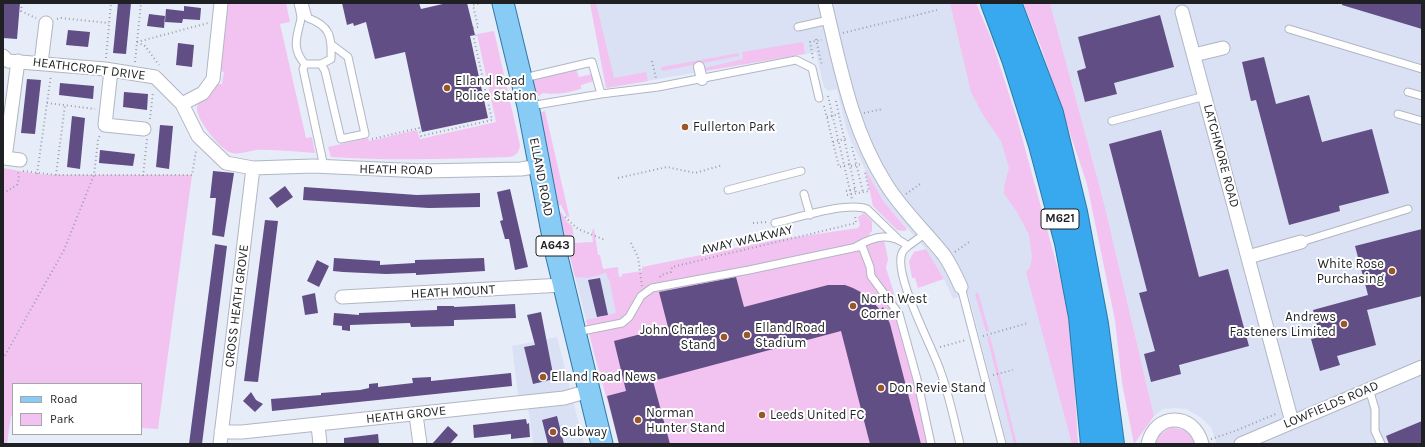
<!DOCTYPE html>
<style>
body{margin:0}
#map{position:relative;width:1425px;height:447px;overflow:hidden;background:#e7ecf9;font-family:Karla,sans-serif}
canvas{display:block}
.frame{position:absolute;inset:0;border:4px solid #1e2024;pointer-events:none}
.legend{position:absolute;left:12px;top:383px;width:130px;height:52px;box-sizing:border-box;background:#fff;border:1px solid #a5a6a7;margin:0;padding:5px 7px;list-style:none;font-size:12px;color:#1e2024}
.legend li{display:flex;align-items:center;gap:8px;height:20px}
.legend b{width:20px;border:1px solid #a5a6a7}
</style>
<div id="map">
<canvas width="1425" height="447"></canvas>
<div class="frame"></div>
<ul class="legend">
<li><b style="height:5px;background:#88cbf5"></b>Road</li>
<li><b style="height:11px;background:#f2c3f0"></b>Park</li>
</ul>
</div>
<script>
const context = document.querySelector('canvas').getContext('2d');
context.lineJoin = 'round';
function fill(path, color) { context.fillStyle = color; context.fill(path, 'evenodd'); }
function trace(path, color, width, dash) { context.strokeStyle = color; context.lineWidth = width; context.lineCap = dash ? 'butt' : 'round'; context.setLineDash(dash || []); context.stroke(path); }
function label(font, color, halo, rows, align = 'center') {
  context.font = font + ' Karla,sans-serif'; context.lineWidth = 4; context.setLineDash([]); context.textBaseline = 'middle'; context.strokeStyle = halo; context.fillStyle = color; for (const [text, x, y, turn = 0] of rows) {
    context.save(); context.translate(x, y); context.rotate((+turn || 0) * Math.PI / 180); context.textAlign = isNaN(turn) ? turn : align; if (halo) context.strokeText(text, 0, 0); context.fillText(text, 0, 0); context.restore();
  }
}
const built = new Path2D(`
 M590 3H964L1027 218 1076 444H1007L968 293 953 299 944 279 926 249 884 202 865 169 850 139 845 124 837 89 828 91 824 87 816 52 606 88Z
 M1050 3H1422V444H1217L1211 427 1200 417 1186 409 1174 408 1163 409 1154 416 1104 203Z
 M594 242 600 269 608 272 616 313 586 320 567 244Z
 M557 337 584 444H533L528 407 518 394 512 346Z`);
const green = new Path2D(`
 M222 3H286L290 22 280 24 306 138 312 137 315 153C295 152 276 149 256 150 248 151 240 155 232 153 221 151 196 119 197 108 197 99 208 90 214 84H222L224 72 216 70Z
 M590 3H596L614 78 646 72 648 81 606 88Z
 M950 3H976L991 38 1017 119 1065 295 1072 349 1078 444H1072L1026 272 1030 267 1032 258 1029 235 1017 212 1004 194V187L1009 168 1001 141 983 115 971 92Z
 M1023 3H1050L1104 203 1154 416 1134 444 1122 383 1115 320 1087 184 1041 47Z
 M494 31 520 145C519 152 517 155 510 157 450 159 390 161 331 157L328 147 368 138 369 141 417 130 420 139 496 122 477 34Z
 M803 42 805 54 705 71 704 68 743 59 742 52Z
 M739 53V56L662 71 661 67Z
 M576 69 579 77 592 74 594 81 581 85V89C567 93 556 95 543 93L539 96 534 94 533 79Z
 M545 111 569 215V217H567L561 205H558L538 113Z
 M3 168 37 174 56 175H192L158 429 141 428V384H13V416H11L7 444H3Z
 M865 169 884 202 907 229 905 231 897 230 873 206Z
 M561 212 567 222 572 226 575 243 593 242 592 231 594 228 598 255H600L603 269 618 267 619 277 622 276V274L642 271V267L770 241 858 228 860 225 858 217 864 213 872 221V231L869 234 872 242 884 240 888 259 886 268 893 290 932 444H619C609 402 595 362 586 320L616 313 609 279H608L606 273 588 278 575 277 559 213Z
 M926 249 944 279 918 288 915 278H912L909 261 914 252Z
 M978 292 989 331 986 332 975 294Z
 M990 336 1017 444H1014L987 337Z
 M1170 428C1183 427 1191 432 1196 444H1155L1159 435Z`);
const building = new Path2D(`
 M3 3H20L17 39 3 38Z
 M118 3H131L126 54 113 53Z
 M342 3H419L421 9 447 3H467L475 35 470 36 488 118 422 132 405 52 375 59 366 22 354 26 353 23 347 25Z
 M1342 3H1422V29L1342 5Z
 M184 6 201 8 200 20 183 19 182 23 165 22 166 9 184 11Z
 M149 14 165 16 164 28 147 26Z
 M1160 15 1174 67 1114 83 1117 94 1085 102 1077 71 1086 68 1078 37Z
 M68 30 90 32 88 47 66 45Z
 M178 43 194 45 192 67 176 65Z
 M1264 57 1276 104 1309 95 1322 142 1372 129 1389 193 1339 206 1340 211 1289 225 1256 100 1251 101 1242 62Z
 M27 79 41 80 35 134 21 133Z
 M60 83 94 86 93 99 59 95Z
 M124 92 148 94 147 110 123 107Z
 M72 116 85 118 80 169 67 167Z
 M160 125 173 126 169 169 156 167Z
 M1161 130 1199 277 1228 269 1249 346 1179 365 1181 374 1151 382 1144 354 1155 351 1139 293 1147 291 1109 144Z
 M100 150 135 154 133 166 99 163Z
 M213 171 234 173 224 237 212 235 216 198H210Z
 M285 186 293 197 277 208 269 198Z
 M304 187 417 195 480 193V207L429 208 303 200Z
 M510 189 528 267 515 270 509 239H505L500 221 503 220 497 192Z
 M265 220 278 221 258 382 244 381Z
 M1422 229V296L1367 310 1376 345 1337 356 1340 365 1320 371 1311 339 1320 337 1313 310 1368 295 1355 246Z
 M215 244 227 246 202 444H189Z
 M334 258 380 261V265L415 263V260L484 258 485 271 416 275V273L386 274 343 272 333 271Z
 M317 260 329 266 319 287 307 281Z
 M736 277 744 307 828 285H845L853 288 868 296 880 310 883 307 890 324 921 444H870L841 331 653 381 670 444H619L607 396 626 391 614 341 668 327 659 292Z
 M600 278 608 315 597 317 588 280Z
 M315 293 318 313 305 315 302 296Z
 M515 304 516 318 454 320V326L411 327 410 323 376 324 350 325V331L342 330V326L333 325 334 313 359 315V313L437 310V306H454V307Z
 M541 312 554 379 533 384 524 347 535 345 527 315Z
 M511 373 512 386 272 411 271 399 321 395V393L360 390 369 388V384L378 383V387L413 383 412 378 431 377V381Z
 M251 392 256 400 263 404 255 412 243 401Z
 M557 416 564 444H548L542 420Z
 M526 419 527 424 529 423 530 437 511 439V434L474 438 473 425Z
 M1422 421V444H1389L1386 436Z
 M448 426 458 435 450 444H432Z
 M378 434 379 444H344V438Z`);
const path = new Path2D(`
 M22 3 21 11 36 18
 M57 19 61 18 109 23
 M473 28 478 27 473 5 482 3
 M843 33 937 10
 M816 39 822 66
 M137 42 208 23
 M137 42 145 46 159 65
 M106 58 111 3
 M813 58 810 42 822 40
 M652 61 656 78
 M135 62 141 3
 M828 96 852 199
 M836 101 856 193
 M47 103 95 109
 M824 106 839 167 850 164
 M864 113 883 109
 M827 117 839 114
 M150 119 153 92
 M372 139 419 128 421 136 492 120 474 39 476 35
 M833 142 848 138
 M852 147 863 192
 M851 166 861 164
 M23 171 56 175H192L196 151
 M37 174 51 75
 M56 175 65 105
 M143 176 147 139
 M618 178 667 167 695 173 723 165
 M846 191 856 189
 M3 193 17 185 19 179 18 171
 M906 194 920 184
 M847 195 869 191 865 172
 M565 217 578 229 605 240
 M753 223 767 222
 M631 243 638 257 642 286
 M955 252 969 242
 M660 277 661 275 671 272 672 267 856 223 855 215
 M983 336 1028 323
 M940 347 966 340
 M3 359 64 250 94 175 98 140 100 135
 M993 375 1013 370
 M1211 439 1235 431 1278 413`);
const service = new Path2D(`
 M298 3C299 8 301 14 301 19 297 36 291 49 305 64H321L331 59C332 36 330 26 308 18L304 3
 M798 27 829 20
 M1289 29 1422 69
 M305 64 303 69 324 167
 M321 64 325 71 341 139 365 134 348 57 332 45
 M524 78 592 62 601 94
 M1408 92 1422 96
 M530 106 601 94 658 87 796 60 812 68 819 98
 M1398 114 1422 121
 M1112 121 1205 96
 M728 190 801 171
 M804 194 810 215
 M775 223C798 218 847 201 867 209L897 238
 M1301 242 1408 209
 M857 246C875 236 891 232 908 246L926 233
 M908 246C906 248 903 250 902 253 893 275 932 346 940 370 949 394 954 420 960 444
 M961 287 1002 444
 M577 332 622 323 629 317 641 296 652 288 749 270 862 246 870 267 871 276 899 314 917 379 931 444
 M1369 389 1375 409V431L1381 444`);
const pedestrian = new Path2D(`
 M699 67 702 80`);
const minor = new Path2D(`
 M825 3C840 65 851 129 886 184 902 210 925 231 944 255 951 265 956 276 961 287
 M1182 12 1292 422
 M1194 55 1223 48
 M3 56 8 61 105 69 155 77 182 104 198 136 226 163 253 168 313 166 423 171 521 169 539 166
 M18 61 5 158 20 160
 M41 63 46 23
 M111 70 105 125 144 129
 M182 104 203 93 213 79 221 3
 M1248 257 1301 242
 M342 297 563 285
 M416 415 420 444
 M318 425 320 444
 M221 432H242L564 398 589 391
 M220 444 253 168
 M1148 444C1155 412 1194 412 1202 444
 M1241 444 1422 367`);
const primary = new Path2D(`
 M503 3 528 106 556 253 602 444`);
const motorway = new Path2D(`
 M992 3 1013 59 1040 145 1066 243 1080 317 1092 444
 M1010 3 1052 113 1076 212 1097 324 1113 444`);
const markers = [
 [447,88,4,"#9a5627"],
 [685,127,4,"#9a5627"],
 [1392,271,4,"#9a5627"],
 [853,306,4,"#9a5627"],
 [1344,324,4,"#9a5627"],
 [747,335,4,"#9a5627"],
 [724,337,4,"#9a5627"],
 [543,377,4,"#9a5627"],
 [881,388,4,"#9a5627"],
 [762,415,4,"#9a5627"],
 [638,420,4,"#9a5627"],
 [553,432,4,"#9a5627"]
];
const shields = [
 [1060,219,38],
 [555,246,38]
];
const shieldNames = [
 ["M621",1060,219],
 ["A643",555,246]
];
const streetNames = [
 ["HEATHCROFT DRIVE",89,69,7],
 ["LATCHMORE ROAD",1221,156,75],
 ["HEATH ROAD",396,170,1],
 ["ELLAND ROAD",541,177,79],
 ["AWAY WALKWAY",747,240,-13],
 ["HEATH MOUNT",453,292,-3],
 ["CROSS HEATH GROVE",237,306,-83],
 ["LOWFIELDS ROAD",1331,405,-23],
 ["HEATH GROVE",406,415,-6]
];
const poiNames = [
 ["Elland Road",455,81],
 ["Police Station",455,96],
 ["Fullerton Park",693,127],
 ["White Rose",1384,264,"right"],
 ["Purchasing",1384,279,"right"],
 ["North West",861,299],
 ["Corner",861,314],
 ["Andrews",1336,317,"right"],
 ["Fasteners Limited",1336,332,"right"],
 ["Elland Road",755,328],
 ["Stadium",755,343],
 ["John Charles",716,330,"right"],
 ["Stand",716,345,"right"],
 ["Elland Road News",551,377],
 ["Don Revie Stand",889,388],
 ["Norman",646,413],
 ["Hunter Stand",646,428],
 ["Leeds United FC",770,415],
 ["Subway",561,432]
];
fill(built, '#dae1f5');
fill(green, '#f2c3f0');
fill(building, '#614e84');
trace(service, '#b2b6c3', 9);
trace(pedestrian, '#b2b6c3', 12);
trace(minor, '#b2b6c3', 15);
trace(primary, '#2f78a8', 23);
trace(motorway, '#2f78a8', 24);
trace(path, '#9ca0a9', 2, [1, 3]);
trace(service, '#fff', 7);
trace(pedestrian, '#fff', 10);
trace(minor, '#fff', 13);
trace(primary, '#88cbf5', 21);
trace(motorway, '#38a8ef', 22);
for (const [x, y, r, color] of markers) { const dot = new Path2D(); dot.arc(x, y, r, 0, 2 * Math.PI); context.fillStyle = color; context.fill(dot); trace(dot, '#fff', 1.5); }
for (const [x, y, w] of shields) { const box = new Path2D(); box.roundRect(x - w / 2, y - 10, w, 20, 3); context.fillStyle = '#fff'; context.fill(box); trace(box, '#1e2024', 1); }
label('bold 12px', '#1e2024', null, shieldNames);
label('13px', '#1e2024', '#fff', streetNames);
label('13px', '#1e2024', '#fff', poiNames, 'left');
</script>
